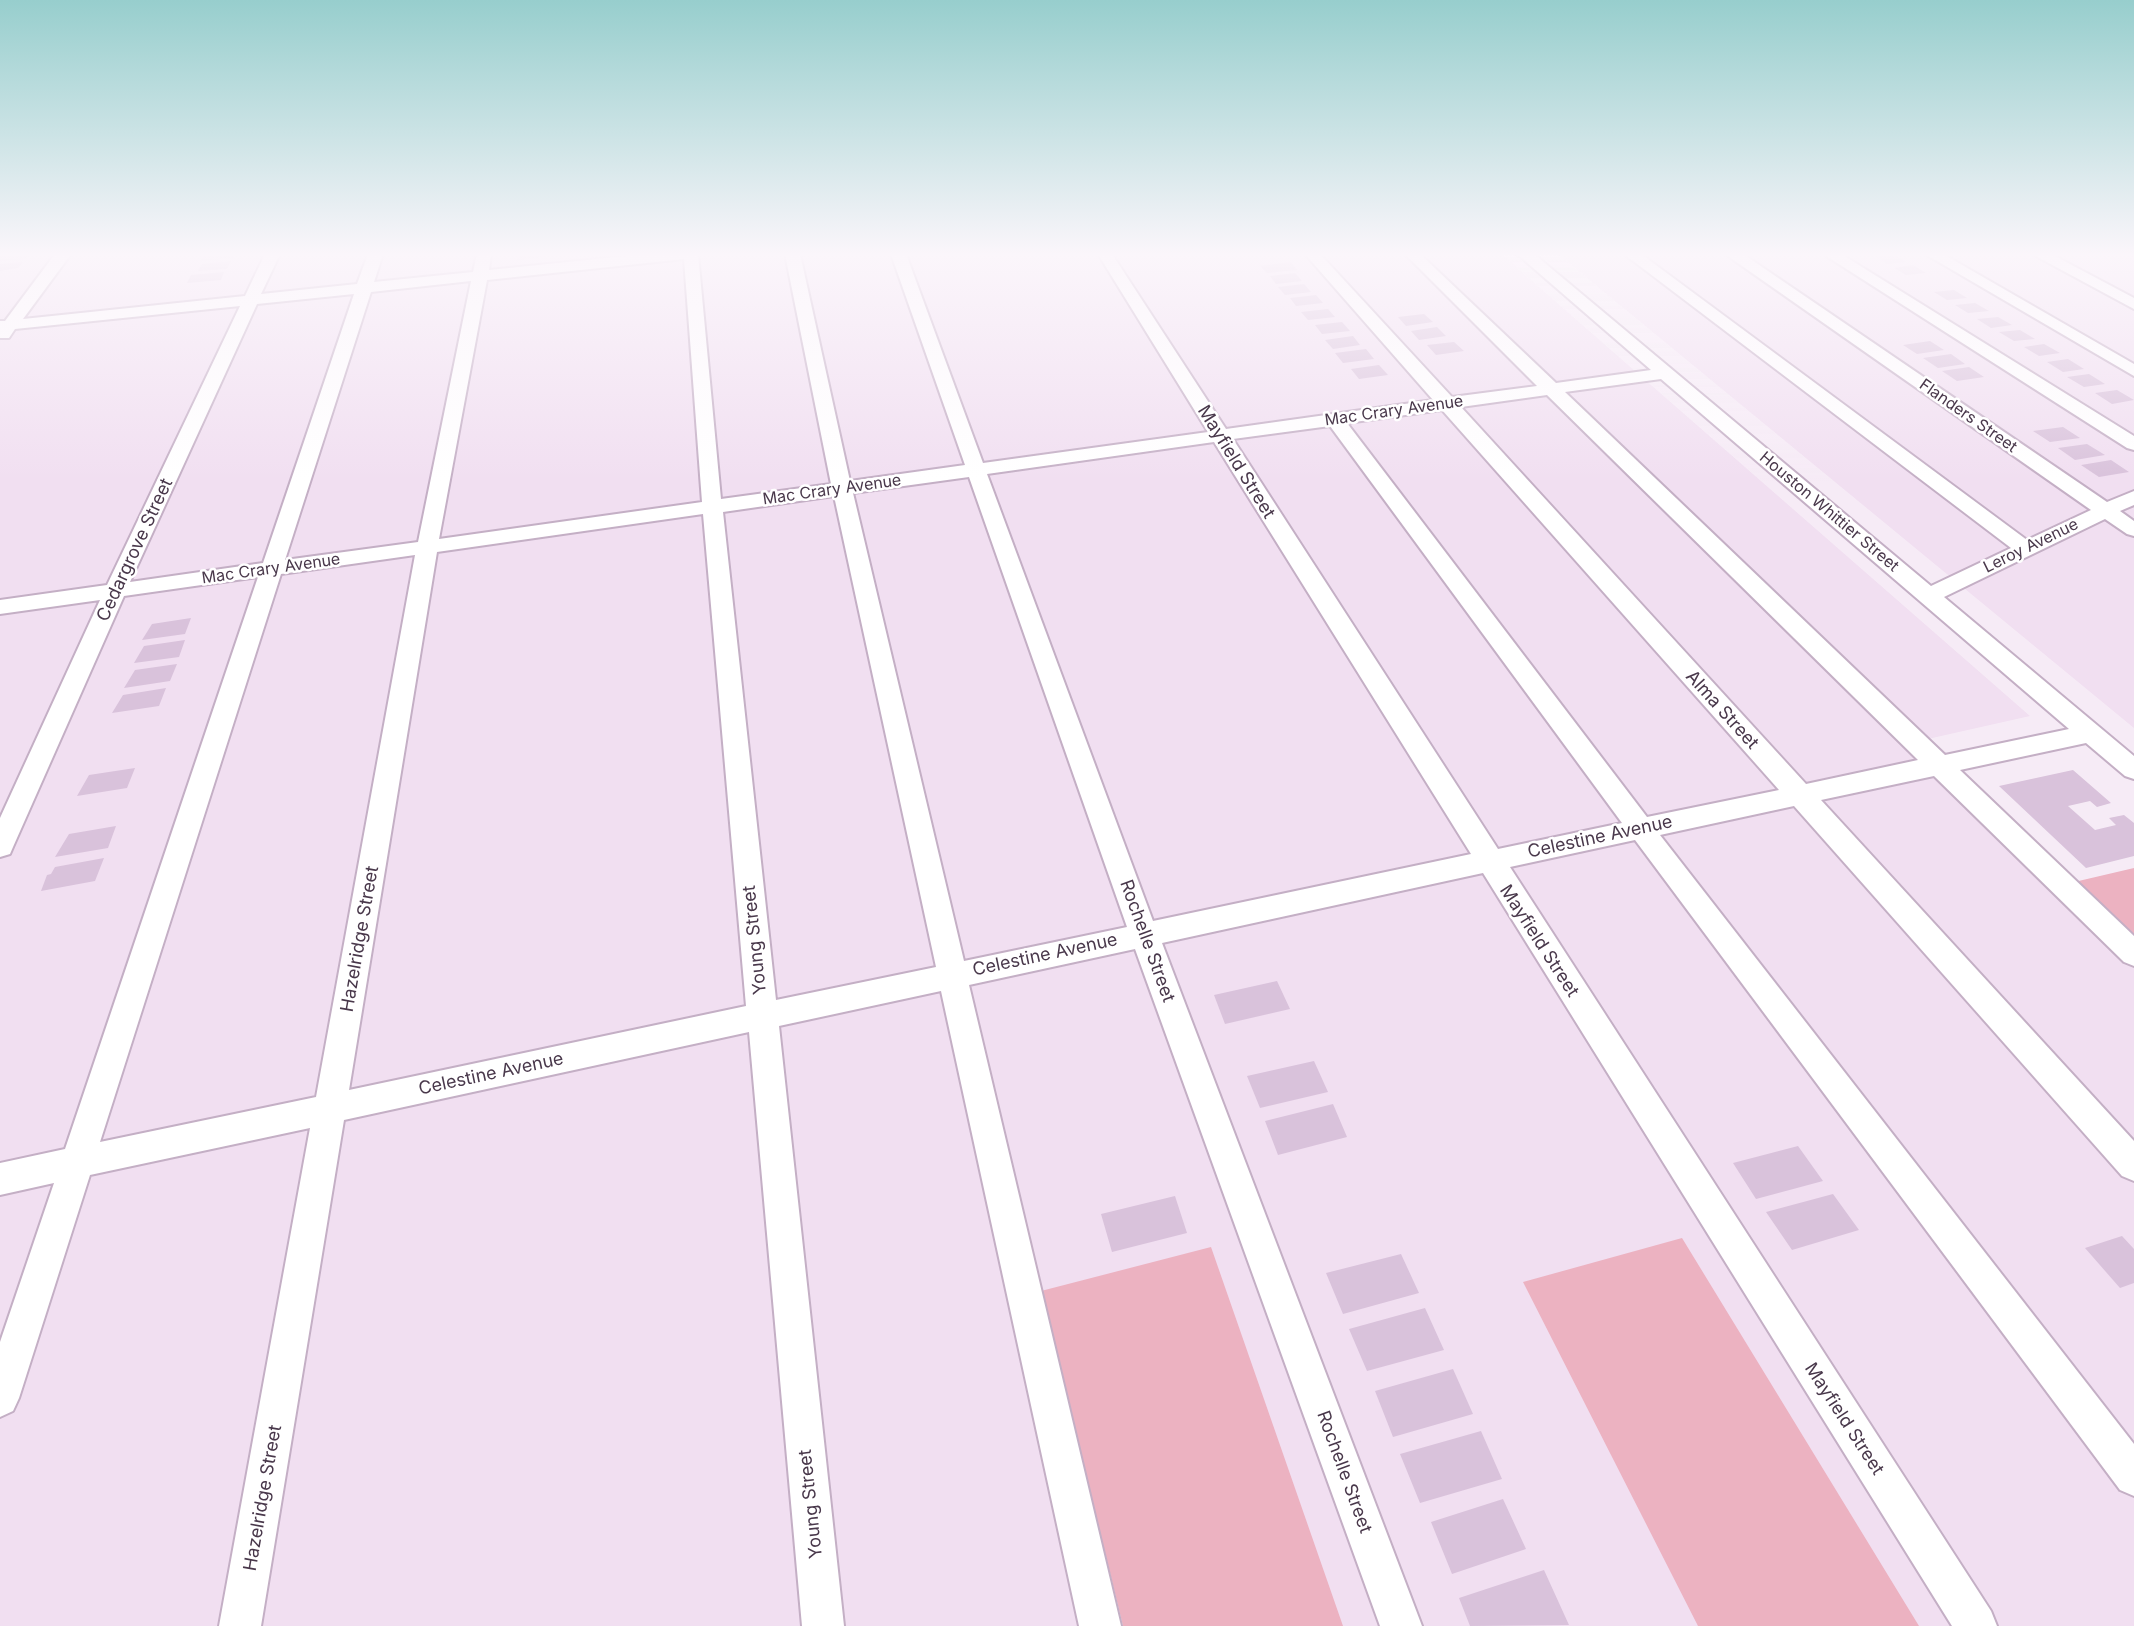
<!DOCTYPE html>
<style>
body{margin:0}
canvas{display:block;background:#f6ebf6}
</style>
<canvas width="2134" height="1626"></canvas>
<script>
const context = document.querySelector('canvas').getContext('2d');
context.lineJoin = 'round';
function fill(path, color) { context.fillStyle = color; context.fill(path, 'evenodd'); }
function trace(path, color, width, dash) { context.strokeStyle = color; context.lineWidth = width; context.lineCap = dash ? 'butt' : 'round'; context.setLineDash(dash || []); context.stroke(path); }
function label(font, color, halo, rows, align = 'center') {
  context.font = font + ' Inter,sans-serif'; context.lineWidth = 5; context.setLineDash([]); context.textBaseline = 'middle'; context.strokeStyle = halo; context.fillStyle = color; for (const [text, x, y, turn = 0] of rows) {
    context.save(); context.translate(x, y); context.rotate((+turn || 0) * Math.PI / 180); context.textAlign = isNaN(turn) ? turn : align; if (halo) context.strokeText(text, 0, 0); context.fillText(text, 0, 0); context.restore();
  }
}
const residential = new Path2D(`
 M0 254H1501L2030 716 1910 743 2134 961V1626H0Z
 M1558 254H2134V728Z`);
const green = new Path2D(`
 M2134 868V944L2070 883Z
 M1682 1238 1919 1626H1698L1523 1282Z
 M1211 1247 1343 1626H1123L1041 1291Z`);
const building = new Path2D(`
 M12 254H25L29 255 26 259 0 261V255Z
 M204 254H235L233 258 200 261Z
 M518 254H544V257L517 260Z
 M1894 254 1906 262 1887 264 1875 256Z
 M231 261 227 269 198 271 202 264Z
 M23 262 18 268 0 271V264Z
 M1291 262 1297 270 1267 273 1260 266Z
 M1913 265 1926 273 1906 275 1894 268Z
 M224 272 221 280 187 283 191 275Z
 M1295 273 1302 281 1276 284 1270 276Z
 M1304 284 1311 292 1285 295 1278 287Z
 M1954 290 1967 298 1947 300 1934 292Z
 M1316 295 1323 303 1296 306 1290 298Z
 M1975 303 1989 311 1968 313 1955 305Z
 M1328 309 1335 317 1308 320 1301 312Z
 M1424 314 1433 322 1406 326 1398 317Z
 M1998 317 2012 325 1991 328 1977 319Z
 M1342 322 1350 331 1322 334 1315 325Z
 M1437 327 1446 336 1419 340 1411 331Z
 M2020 330 2035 339 2014 341 1999 332Z
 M1353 336 1360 345 1333 349 1325 340Z
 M1930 341 1944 350 1917 354 1903 345Z
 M1454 342 1464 351 1436 355 1427 345Z
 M2044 344 2060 353 2039 356 2024 347Z
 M1366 349 1374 359 1343 363 1335 353Z
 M1951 354 1965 364 1938 368 1923 358Z
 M2068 359 2084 369 2063 372 2047 362Z
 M1379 365 1388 375 1359 379 1351 369Z
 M1969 367 1984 377 1957 381 1942 371Z
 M2089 374 2105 384 2084 387 2067 377Z
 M2117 390 2134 400 2112 404 2095 393Z
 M2063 427 2080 438 2050 442 2033 431Z
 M2087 444 2105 455 2075 460 2058 448Z
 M2111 460 2129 472 2099 477 2081 465Z
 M191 618 185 634 142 640 152 624Z
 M185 640 179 657 134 663 144 646Z
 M177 664 170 681 124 688 135 670Z
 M166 688 159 706 112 713 123 695Z
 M135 768 127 788 77 796 89 775Z
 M2073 770 2111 803 2097 807 2090 801 2068 806 2095 830 2116 825 2109 818 2124 815 2134 823V856L2086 868 1999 786Z
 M116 826 108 848 55 857 69 834Z
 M104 858 95 881 41 891 47 875 51 874 55 867Z
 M1277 981 1290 1009 1225 1024 1214 995Z
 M1314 1061 1328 1092 1260 1108 1247 1076Z
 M1333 1104 1347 1137 1278 1155 1265 1121Z
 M1798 1146 1823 1181 1756 1199 1733 1163Z
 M1833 1194 1859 1230 1792 1250 1766 1212Z
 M1175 1196 1187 1233 1112 1252 1101 1214Z
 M2122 1236 2134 1249V1283L2120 1288 2085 1248Z
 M1401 1254 1419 1293 1343 1314 1326 1273Z
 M1425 1308 1444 1350 1367 1371 1349 1329Z
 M1453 1369 1473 1414 1393 1437 1375 1391Z
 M1481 1431 1502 1479 1420 1503 1400 1454Z
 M1503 1499 1526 1549 1452 1574 1431 1522Z
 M1544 1570 1569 1625 1470 1626 1459 1598Z`);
const minor = new Path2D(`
 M55 254H71L23 319 245 296 265 254H280L261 294 357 284 368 254H383L374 282 473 272 477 254H491L489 270 646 254H698L721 499 831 484 785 254H800L850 481 965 465 891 254H906L983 463 1208 432 1098 254H1112L1226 429 1433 400 1305 254H1320L1452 397 1537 386 1405 254H1420L1556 383 1651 370 1517 254H1534L1931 586 2011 548 1624 254H1641L2027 540 2091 510 1725 254H1743L2107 502 2134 491V505L2120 511 2134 521V536L2127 534 2105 519 1944 597 2134 756V779L2125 776 2086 743 1960 770 2134 936V966L2124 962 1934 776 1821 800 2134 1141V1181L2122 1176 1794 806 1660 835 2134 1444V1496L2120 1490 1635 840 1510 867 1991 1611 1997 1626H1952L1483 873 1162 943 1422 1626H1380L1135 949 969 985 1121 1626H1079L941 991 779 1026 844 1626H802L749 1032 344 1120 261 1626H219L310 1128 90 1175 19 1398 13 1411 0 1417V1342L54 1183 0 1195V1163L65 1149 258 577 124 596 13 847 10 854 0 857V818L100 600 0 614V600L107 585 240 306 15 329 9 338H0V321H5ZM684 259 702 502 439 539 487 280ZM471 281 418 542 285 560 371 292ZM354 294 263 563 130 582 257 304ZM1661 379 2069 729 1945 755 1565 392ZM1547 395 1918 760 1806 784 1461 407ZM1442 410 1779 790 1647 817 1347 423ZM1330 426 1622 823 1498 849 1233 439ZM1214 442 1471 854 1153 921 987 474ZM969 477 1127 927 964 961 853 493ZM834 496 936 967 776 1000 723 512ZM703 514 746 1006 349 1090 437 552ZM415 555 316 1097 100 1142 281 574Z
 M1823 254H1841L2134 436V450L2127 448Z
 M1925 254H1943L2134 364V376Z
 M2032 254H2051L2134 298V309Z`);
const farStreetnames = [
 ["Mac Crary Avenue",1394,411,-8],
 ["Flanders Street",1968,416,35],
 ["Mac Crary Avenue",832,490,-8],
 ["Houston Whittier Street",1829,512,40],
 ["Leroy Avenue",2031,546,-26],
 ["Mac Crary Avenue",271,569,-8]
];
const streetNames = [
 ["Mayfield Street",1236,462,58],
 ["Cedargrove Street",135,550,-65],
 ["Alma Street",1722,710,48],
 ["Celestine Avenue",1600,837,-12],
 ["Hazelridge Street",360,939,-80],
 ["Young Street",755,940,-96],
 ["Rochelle Street",1147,941,70],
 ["Mayfield Street",1539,941,57],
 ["Celestine Avenue",1045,955,-12],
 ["Celestine Avenue",491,1074,-12],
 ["Mayfield Street",1844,1419,57],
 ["Rochelle Street",1344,1472,70],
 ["Hazelridge Street",263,1498,-80],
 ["Young Street",811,1504,-96]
];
fill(residential, '#f1dff1');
fill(green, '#ecb2c1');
fill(building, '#d9c2db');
trace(minor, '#c4afc5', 4);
fill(minor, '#fff');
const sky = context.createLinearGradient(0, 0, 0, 481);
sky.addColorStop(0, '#97cecd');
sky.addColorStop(0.53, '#fbf6fb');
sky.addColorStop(1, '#fbf6fb00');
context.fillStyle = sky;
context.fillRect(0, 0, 2134, 481);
label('16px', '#49384b', '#fff', farStreetnames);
label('18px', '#49384b', '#fff', streetNames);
</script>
